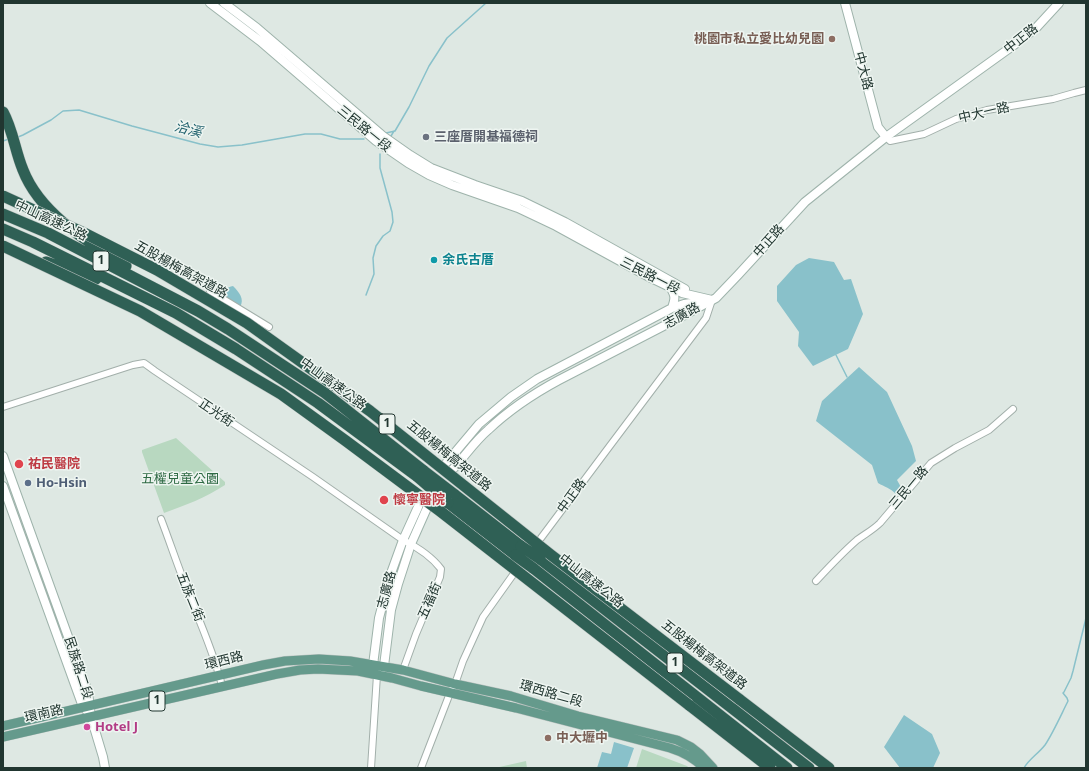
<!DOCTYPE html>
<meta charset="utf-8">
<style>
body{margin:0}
#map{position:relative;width:1089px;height:771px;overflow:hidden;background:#dee8e3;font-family:"Noto Sans",sans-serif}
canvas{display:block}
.frame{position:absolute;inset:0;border:4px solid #213630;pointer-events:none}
</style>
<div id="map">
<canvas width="1089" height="771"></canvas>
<div class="frame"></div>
</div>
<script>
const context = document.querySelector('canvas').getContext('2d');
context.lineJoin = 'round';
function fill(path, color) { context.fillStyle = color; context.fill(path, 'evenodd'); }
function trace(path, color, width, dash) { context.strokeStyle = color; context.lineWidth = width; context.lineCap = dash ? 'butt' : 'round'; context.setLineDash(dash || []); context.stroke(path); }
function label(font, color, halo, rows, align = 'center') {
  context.font = font + ' "Noto Sans","Noto Sans TC",sans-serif'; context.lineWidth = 3; context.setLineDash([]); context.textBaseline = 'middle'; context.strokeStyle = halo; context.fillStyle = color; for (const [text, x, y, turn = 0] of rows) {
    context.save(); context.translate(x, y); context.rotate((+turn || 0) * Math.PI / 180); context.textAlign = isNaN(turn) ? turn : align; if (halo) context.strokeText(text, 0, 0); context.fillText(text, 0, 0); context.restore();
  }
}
const green = new Path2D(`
 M176 438 225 482V485C205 498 186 505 164 513L142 452V450Z
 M642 749 687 766 689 768H636Z
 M526 761 527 768H495Z`);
const water = new Path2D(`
 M809 258 834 262 844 280 851 279 863 314 848 349 813 366 798 346 799 332 777 301V286L796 265Z
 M233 286C239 292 245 299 240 307L220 295C224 291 227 287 233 286Z
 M859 367 887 392 912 446 916 461 897 480 902 489 896 494C890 488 885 487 878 483L872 465 816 421 822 401Z
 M904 715 932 734 940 753 933 768H900L884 747Z
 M614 742 634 748 627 768H597L602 752 611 754Z`);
const stream = new Path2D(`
 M386 133 395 131 409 107 429 66 447 38 486 3
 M391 136 394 131
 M18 137 23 135 51 120 63 111 79 110 132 126 200 144 218 147 242 145 305 134H321L340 139H364
 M3 141 9 139
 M366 295 374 274 373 258 376 246 383 236 390 231 393 222 392 212 380 168V154
 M836 355 847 377
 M1024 768C1029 759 1038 754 1045 745 1053 733 1061 715 1068 701L1067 698 1063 693 1064 692 1071 678 1073 671 1086 618`);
const street = new Path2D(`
 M886 137 890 141 924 134 956 119 987 110 1053 99 1074 93 1086 90
 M210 291 269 327
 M3 407 133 365 144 363 155 371 313 477 403 540C417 547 432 557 441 569L440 577 416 634 403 670
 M161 519C171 545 180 573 191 599 202 628 215 656 222 686
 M541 538 609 447 706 318 712 300
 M816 581C829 567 842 553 857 540 865 534 873 530 880 523L931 463 955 448 989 430 1013 409
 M371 768 377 675
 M421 768 450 693 455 684 463 661 483 617 515 572`);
const secondary = new Path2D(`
 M210 3 260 41 376 141 408 163 429 175 452 185 518 208 556 226 651 278 682 293 712 300
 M224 3 257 28 383 136 410 155 431 168 475 185 522 201 565 222 685 289
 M845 3 878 127 886 137
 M670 287C676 296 675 299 672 308
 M3 456 88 692 91 717 103 757 105 768
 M447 462 479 424 511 397 537 379 672 308 684 304 705 301
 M453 469C465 456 475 441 488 430 509 410 533 394 559 380L679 318 716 298 738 275 805 202 886 137 1014 45 1036 28 1059 3
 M3 486 79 696 83 707 87 711
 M418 507 403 540 390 576 379 618 373 665 377 675 384 666 391 610 398 584 411 544 427 508`);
const primary = new Path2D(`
 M3 726 263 665 285 661 319 659 350 661 403 670 455 684 511 696 578 716 677 740 691 747 700 754 713 768
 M3 737 277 674 300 670 318 669 358 671 392 678 421 686 516 708 670 748C683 752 694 758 704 768`);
const highway = new Path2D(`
 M3 112C13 130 15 151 23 170 40 214 88 242 126 266
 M3 214 48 233 198 311 228 329 325 393 424 471
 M3 229 33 242 176 313 236 349 318 403 418 477
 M46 262 96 279
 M454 494 521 546
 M448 503 515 555
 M540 559 809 768
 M533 568 787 768
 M739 699 829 768
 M689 705 770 768`);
const highwayBridge = new Path2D(`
 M3 196 84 233 157 270 247 323 370 411 551 555 739 699
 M3 246 140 311 281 394 346 441 440 511 689 705
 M424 471 454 494
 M418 477 448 503
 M521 546 540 559
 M515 555 533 568`);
const markers = [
 [832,39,4,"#8d6e63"],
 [426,137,4,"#6b7280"],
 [434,260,4,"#0f9aa8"],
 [19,464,5,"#e0444e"],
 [28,483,4,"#5c6f8a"],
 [384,500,5,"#e0444e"],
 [87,727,4,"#d1479c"],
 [548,738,4,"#8d6e63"]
];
const shields = [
 [101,261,16],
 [387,424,16],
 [675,663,16],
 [157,701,16]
];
const shieldNames = [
 ["1",101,261],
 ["1",387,424],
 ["1",675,663],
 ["1",157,701]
];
const educationNames = [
 ["桃園市私立愛比幼兒園",824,39],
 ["中大壢中",556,738,"left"]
];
const streetNames = [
 ["中正路",1021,39,-38],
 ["中大路",863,71,75],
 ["中大一路",984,113,-13],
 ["三民路一段",364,129,39],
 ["中山高速公路",51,221,25],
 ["中正路",769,241,-48],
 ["五股楊梅高架道路",181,270,29],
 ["三民路一段",650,276,27],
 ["志廣路",682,316,-29],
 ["中山高速公路",333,384,36],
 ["正光街",216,413,34],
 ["五股楊梅高架道路",449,456,39],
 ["三民一路",909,488,-50],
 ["中正路",572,496,-54],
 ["中山高速公路",591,581,38],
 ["志廣路",387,590,-75],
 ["五族二街",190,597,68],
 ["五福街",430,601,-66],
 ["五股楊梅高架道路",704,655,38],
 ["環西路",224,661,-14],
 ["民族路二段",78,668,72],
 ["環西路二段",551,694,16],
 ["環南路",44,714,-13]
];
const worshipNames = [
 ["三座厝開基福德祠",434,137]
];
const cultureNames = [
 ["余氏古厝",442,260]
];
const healthNames = [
 ["祐民醫院",28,464],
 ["懷寧醫院",393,500]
];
const parkNames = [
 ["五權兒童公園",180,479]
];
const serviceNames = [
 ["Ho-Hsin",36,483]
];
const hotelNames = [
 ["Hotel J",95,727]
];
const waterNames = [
 ["洽溪",188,130,15]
];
fill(green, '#b8d8c0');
fill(water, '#89c1ca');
trace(stream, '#89c1ca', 1.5);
trace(street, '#a2afaa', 8);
trace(secondary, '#9eb3ab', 10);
trace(primary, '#bcc3c1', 10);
trace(highway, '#bcc3c1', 12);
trace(street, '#fff', 6);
trace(secondary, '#fff', 8);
trace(primary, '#659a8c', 9);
trace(highway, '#2f6055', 11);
trace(highwayBridge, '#bcc3c1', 12, []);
trace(highwayBridge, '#2f6055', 11);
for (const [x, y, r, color] of markers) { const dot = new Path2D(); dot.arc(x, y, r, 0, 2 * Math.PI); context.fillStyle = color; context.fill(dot); trace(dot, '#eef5f1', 1.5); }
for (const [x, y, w] of shields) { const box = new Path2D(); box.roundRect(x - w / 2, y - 10, w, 20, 3); context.fillStyle = '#eef5f1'; context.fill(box); trace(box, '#213630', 1); }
label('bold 12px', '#213630', null, shieldNames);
label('bold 13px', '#785e54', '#eef5f1', educationNames, 'right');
label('13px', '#213630', '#eef5f1', streetNames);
label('bold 13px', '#5b616d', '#eef5f1', worshipNames, 'left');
label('bold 13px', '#0d838f', '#eef5f1', cultureNames, 'left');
label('bold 13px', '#be3a42', '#eef5f1', healthNames, 'left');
label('13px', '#2e6a44', '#eef5f1', parkNames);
label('bold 13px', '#4e5e75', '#eef5f1', serviceNames, 'left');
label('bold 13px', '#b23c85', '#eef5f1', hotelNames, 'left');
label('italic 14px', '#20616d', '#eef5f1', waterNames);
</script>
